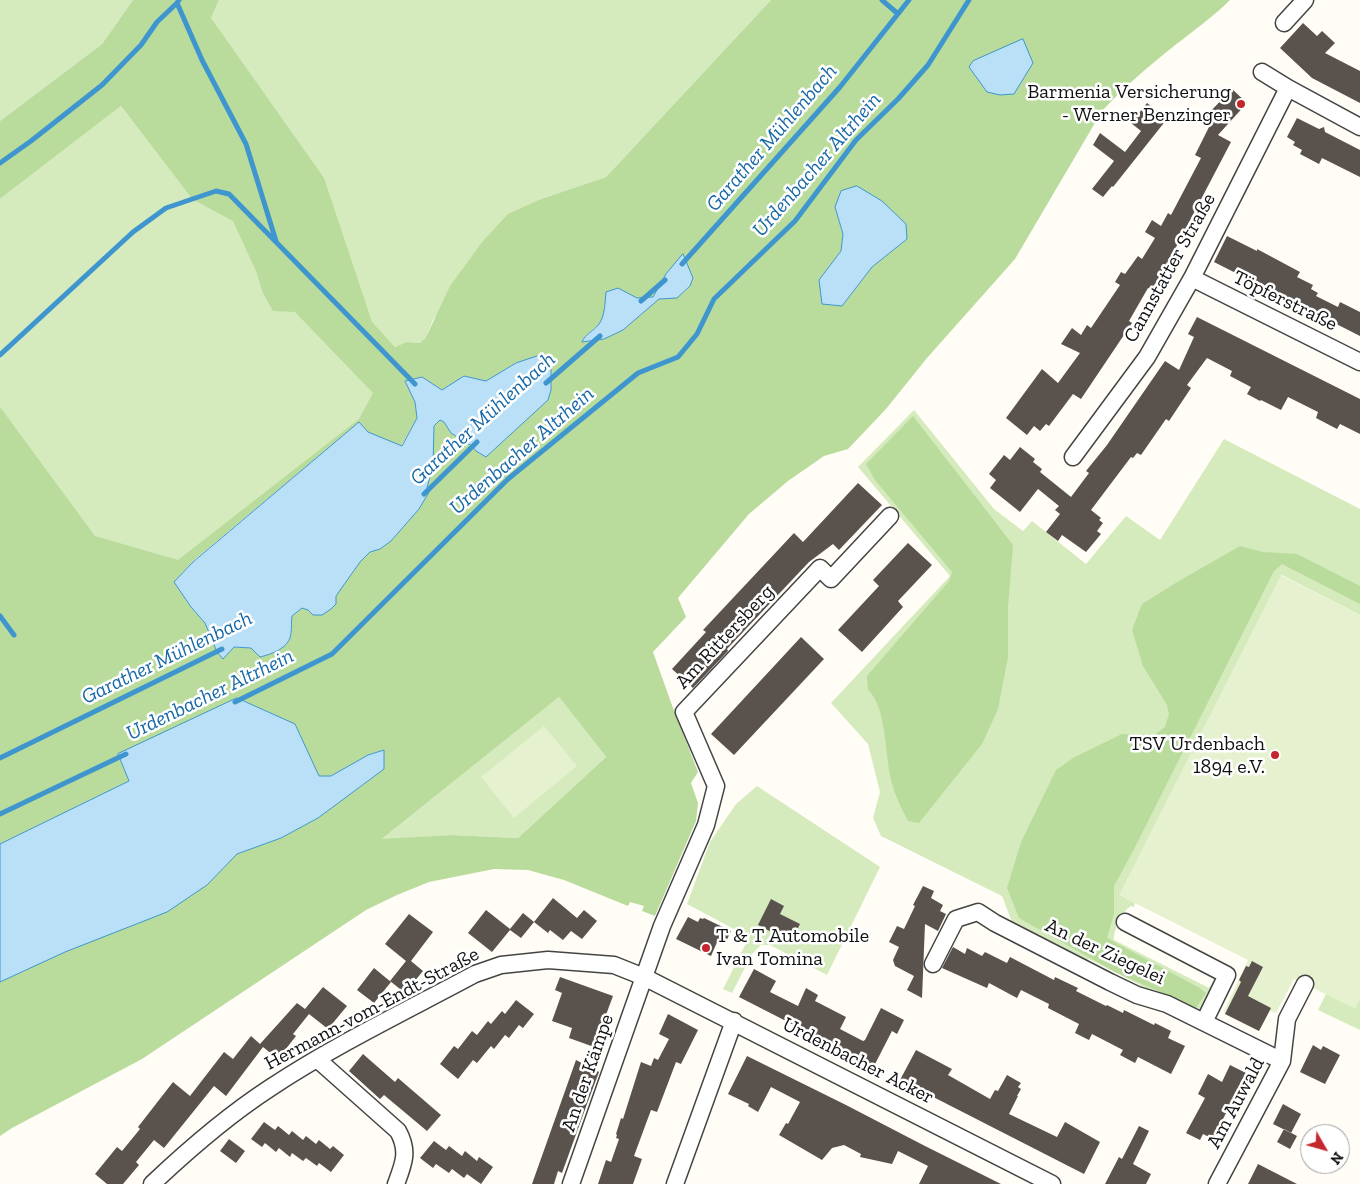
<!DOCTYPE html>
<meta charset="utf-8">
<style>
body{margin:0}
#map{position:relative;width:1360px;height:1184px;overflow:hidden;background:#fffdf5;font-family:"Zilla Slab",serif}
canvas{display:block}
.north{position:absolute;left:1300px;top:1124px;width:50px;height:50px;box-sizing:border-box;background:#fff;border:1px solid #a0a0a0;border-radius:50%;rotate:128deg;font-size:14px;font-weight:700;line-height:20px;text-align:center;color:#111}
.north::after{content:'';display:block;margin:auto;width:18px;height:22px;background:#c4262e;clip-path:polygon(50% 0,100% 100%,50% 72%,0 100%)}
</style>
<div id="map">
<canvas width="1360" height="1184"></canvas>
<div class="north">N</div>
</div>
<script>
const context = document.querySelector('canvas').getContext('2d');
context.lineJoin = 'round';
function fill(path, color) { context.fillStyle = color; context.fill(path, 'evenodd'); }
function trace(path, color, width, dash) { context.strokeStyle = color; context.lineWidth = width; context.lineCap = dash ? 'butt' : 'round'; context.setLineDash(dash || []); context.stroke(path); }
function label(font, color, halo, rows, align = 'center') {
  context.font = font + ' "Zilla Slab",serif'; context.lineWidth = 5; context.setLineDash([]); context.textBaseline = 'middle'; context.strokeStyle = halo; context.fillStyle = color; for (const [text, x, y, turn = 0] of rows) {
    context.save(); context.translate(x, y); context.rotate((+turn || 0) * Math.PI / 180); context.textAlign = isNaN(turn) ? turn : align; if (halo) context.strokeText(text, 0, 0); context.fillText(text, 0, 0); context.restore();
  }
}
const green = new Path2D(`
 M0 0H133L102 44 0 121Z
 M219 0H771L606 177 541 199 508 215 433 320 426 337 420 343 406 342 395 347 372 323 348 254 211 18Z
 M787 0H1027L1024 4 1043 55 957 189 908 246 819 337 663 504 547 623 381 781 238 879 101 962 0 1018V982L65 952 167 912 207 885 237 854 281 838 318 818 384 769V750L368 755 331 776H319L295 724 237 698 119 754 129 781 0 844V772L5 769 4 759H0V199L121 106 192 199 216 191 279 187 320 204 362 322 396 353 419 347 441 327 486 244 526 221 609 185ZM1023 39 1033 63 1014 94 1000 95 987 92 969 68 972 61ZM857 186 882 201 906 224 907 239 872 267 842 306 823 304 819 280 841 251 843 234 835 207 841 191ZM683 255 693 278 690 286 677 298 659 299 623 330 604 339 583 342C585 333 594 330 599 324 605 316 605 302 607 292L618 288 637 298 653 297 666 274ZM541 355 550 364 551 390 548 400 486 457 476 451 472 446 451 433 444 422 440 420 434 427 433 466 427 488 429 492 419 509 391 541 380 549 370 552 360 562 336 596V604L331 610 322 615H313L308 610 302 608 292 616C289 643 290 650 260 657L251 648 234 647 223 659 217 652 205 623 191 607 174 582 193 561 359 422 368 432 401 446 417 418 415 402 405 381 422 377 442 390 464 376 486 381 516 363Z
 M914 410 994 509 1023 531 1032 521 1086 564 1126 516 1160 540 1224 439 1360 509V615L1282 575 1120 895 1135 903 1134 907 1131 906C1123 910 1113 931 1114 940L1209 988 1214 979H1216L1217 980 1202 1009 1197 1010 1143 991 1140 985 1089 959 1084 961 1020 929 1012 922 1002 896 881 836 873 818 880 792 868 744 831 703 950 576 858 467Z
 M559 697 606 757 518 838 451 835 381 840Z
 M757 786 880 867 827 975 770 945H761L752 954 732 993 723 989 749 937 687 904 710 842 736 804Z
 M1326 994 1355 1008 1360 999V1030L1318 1010Z`);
const forest = new Path2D(`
 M133 0H219L211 18 324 178 372 322 395 347 406 342 420 343 426 337 450 286 483 241 508 214 541 199 606 177 771 0H1230C1213 17 1193 31 1174 46 1149 66 1124 87 1102 111L1015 259 927 358 886 409 848 449 824 456 788 481 749 514 678 598 686 617 653 652 673 708 698 772 691 783 698 803 696 821 655 916 642 911 644 906 630 902 628 906 564 880 528 870 494 869 429 882 397 895 366 910 142 1059 12 1128 0 1136V982L207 885 237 854 281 838 318 818 384 769V750L368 755 331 776H319L295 724 237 698 119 754 129 781 0 844V407L95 536 178 560 359 419 373 393 295 312 273 311 263 293 256 271 233 221 192 199 121 106 0 199V121L102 44ZM835 207 907 239 872 267 842 306 819 280 841 251 843 234ZM666 274 690 286 677 298 659 299 623 330 604 339 583 342C585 333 594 330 599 324 605 316 605 302 607 292L618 288 637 298 653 297ZM516 363 548 400 486 457 476 451 472 446 451 433 444 422 440 420 434 427 431 476 419 509 391 541 380 549 370 552 360 562 336 596V604L308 610 302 608 292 616V634L251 648 234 647 223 659 217 652 205 623 191 607 174 582 193 561 359 422 368 432 401 446 417 418 415 402 405 381 422 377 442 390 464 376 486 381ZM559 697 606 757 518 838 451 835 382 839Z
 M913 416 1013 545 1008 607V657L998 709 982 744 919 823 908 821C900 806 893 791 890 775 885 751 886 706 868 690L867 676 949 581 952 572 875 480 866 464Z
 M1240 546 1263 552 1297 554 1360 586V604L1282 564 1274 571 1133 851 1114 886V914L1107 938 1198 987 1206 993 1196 1008 1115 972 1019 918 1007 888 1021 842 1056 770 1073 758 1122 734 1154 735 1165 727 1169 714 1167 705 1143 666 1132 630 1142 604 1179 581Z`);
const pitch = new Path2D(`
 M1281 575 1360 615V999L1355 1008 1294 979 1276 1013 1270 1011 1259 1031 1225 1014 1224 1011 1248 960 1119 895Z
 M544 726 577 766 514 818 481 777Z`);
const water = new Path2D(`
 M1023 39 1033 63 1014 94 1000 95 987 92 969 67 973 61Z
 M857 186 882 201 906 224 907 239 872 267 842 306 822 304 819 280 841 251 843 234 835 207 841 191Z
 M683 254 693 278 690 286 677 298 659 299 623 330 604 339 582 342C585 334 594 331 599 324 605 316 605 302 606 292L618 288 637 298 653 297 666 274Z
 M541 355 551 364V390L548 400 486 457 476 451 472 446 451 433 444 422 440 420 434 426 433 466 427 488 429 492 419 509 391 541 380 549 370 552 360 562 336 596V604L331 609 322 615H313L308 610 302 608 292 616C291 622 292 627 291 633 290 648 272 654 260 657L251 648 234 647 223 659 217 652 205 623 191 607 174 582 193 562 359 422 368 432 402 446 417 418 415 402 405 381 422 377 442 390 464 376 486 381 516 363Z
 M237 698 295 724 319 776H331L368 755 384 750V769L318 818 281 838 237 854 207 885 167 912 65 952 0 982V844L129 781 118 754Z`);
const stream = new Path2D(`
 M179 0 177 3 202 60 246 144 276 241
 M882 0 897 13
 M0 163 31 141 102 85 141 45 157 22 177 3
 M682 264 840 87 909 0
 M641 301 665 280
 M0 355 133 232 166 208 216 191 229 194 415 384
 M546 383 600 336
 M424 494 477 442
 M0 616 14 635
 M235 702 332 654 508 479 638 373 678 357 697 334 714 299 795 221 856 140 898 99 928 65 969 0
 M0 758 222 649
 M0 814 126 754`);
const building = new Path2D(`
 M1303 23 1317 36 1322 31 1335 43 1325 53 1360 71V103L1312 78 1280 48Z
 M1232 89 1247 103 1218 135 1231 142 1163 272 1164 273 1153 291 1148 288 1129 321 1132 323 1081 399 1073 394 1049 426 1046 424 1040 431 1034 426 1027 435 1006 418 1042 369 1058 383 1080 353 1061 344 1072 328 1081 335 1087 325 1091 328 1120 285 1115 282 1121 272 1125 274 1138 256 1142 259 1155 238 1145 232 1152 220 1161 226 1168 213 1171 215 1201 158 1195 155 1211 123 1205 117Z
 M1147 103 1167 119 1113 187 1112 186 1103 197 1092 189 1114 161 1093 145 1100 133 1125 152 1141 131 1131 123Z
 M1297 118 1319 129 1324 127 1325 132 1360 150V177L1322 158 1319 164 1300 154 1302 150 1293 145 1295 142 1287 137Z
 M1227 236 1257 251V249L1300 272 1297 277 1313 285 1311 289 1318 293 1316 296 1338 307 1340 302 1360 312V336L1214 262Z
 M1197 317 1360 399V434L1340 424 1337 429 1316 418 1318 412 1288 397 1281 410 1261 400 1260 401 1247 394 1251 387 1230 376 1232 371 1207 358 1187 385 1191 388 1169 421 1166 419 1141 455 1137 453 1133 458 1131 457 1091 510 1101 518 1099 520 1103 523 1097 531 1101 534 1086 552 1062 535 1058 541 1046 532 1060 514 1055 510 1059 506 1038 489 1020 512 990 488 996 480 989 474 1004 455 1010 460 1020 447 1035 459 1033 462 1042 469 1040 472 1071 497 1089 473 1086 471 1107 445 1165 361 1179 370 1194 337 1188 334Z
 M858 483 882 505 839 550 833 544 809 562 727 649 728 651 693 688 672 669 706 632 703 630 794 533 803 542Z
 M908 543 932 565 898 601 903 607 862 652 838 630 879 586 873 580Z
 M801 637 824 659 734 755 711 734Z
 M923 886 934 891 931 898 943 905 940 911 946 914 938 931 925 924 922 998 907 990 914 976 895 966 893 960 899 947 889 942 897 926 904 929 915 906 913 905Z
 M553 898 577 918 584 910 597 921 582 939 571 931 563 940 550 930 548 933 534 922Z
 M771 899 784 906 780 914 800 924 791 942 758 925Z
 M486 910 510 929 523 913 534 922 521 938 510 930 492 952 468 933Z
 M409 914 433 932 411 961 423 971 405 993 390 981 406 961 385 944Z
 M688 917 698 922 700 918 703 919 704 918 731 931 725 944 718 940 711 956 676 939Z
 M953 947 965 954 967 948 982 956 985 952 1007 963 1010 957 1054 980 1055 977 1078 988 1076 991 1106 1006 1107 1005 1123 1013 1124 1010 1154 1025 1155 1023 1171 1031 1168 1038 1185 1046 1171 1074 1138 1057 1135 1063 1120 1055 1123 1050 1092 1034 1089 1040 1075 1033 1079 1024 1048 1008 1049 1004 1021 990 1017 998 989 983 987 988 942 968Z
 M1252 961 1263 967 1248 996 1271 1008 1259 1031 1225 1014 1241 982 1239 980 1246 966 1249 967Z
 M374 968 391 982 374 1003 357 990Z
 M754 969 776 981 770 992 798 1006 806 988 818 995 815 1001 846 1017 840 1029 863 1041 865 1040 881 1008 904 1020 897 1034 892 1031 874 1066 739 997Z
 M560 977 613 996 594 1047 569 1038 572 1028 552 1021 562 993 555 990Z
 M323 987 347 1006 328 1029 309 1014 293 1034 296 1036 278 1059 263 1047 226 1096 214 1086 164 1148 154 1140 136 1162 139 1165 123 1184H107L95 1174 117 1147 122 1151 140 1129 138 1127 173 1082 190 1096 224 1052 233 1059 251 1036 260 1044 297 1003 305 1009Z
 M516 1000 534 1014 523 1028 519 1025 509 1038 505 1035 494 1049 491 1046 477 1063 473 1060 458 1079 440 1064 454 1046 458 1049 472 1031 477 1035 488 1021 491 1024 502 1011 505 1014Z
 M668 1014 698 1030 681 1064 676 1062 657 1112 651 1110 634 1156 642 1159 633 1184H598L606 1160 611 1162 619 1139 616 1138 617 1135 616 1134 621 1118 623 1119 641 1062 651 1066 654 1058 658 1060 669 1039 659 1034Z
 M1313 1045 1321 1050 1323 1046 1340 1055 1325 1084 1300 1072Z
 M916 1050 952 1069 948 1075 990 1099 995 1090 998 1091 1007 1075 1021 1083 1018 1087 1021 1089 1017 1096H1018L1009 1114 1057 1137 1065 1122 1100 1142 1084 1174 900 1080Z
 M363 1054 395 1082 398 1078 441 1115 427 1131 384 1095 380 1099 349 1071Z
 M747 1056 846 1105 925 1146 1001 1184H919L928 1166 898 1151 892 1164 860 1157 861 1154 844 1145 832 1148 822 1160 779 1135 786 1123 788 1124 800 1102 771 1087 758 1112 748 1106 749 1104 728 1094Z
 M576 1060 599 1072 587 1104 562 1173 558 1171 554 1184H532Z
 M1230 1065 1246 1073 1213 1139 1203 1134 1200 1140 1186 1133 1205 1098 1198 1094 1208 1074 1222 1082Z
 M1283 1104 1301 1114 1291 1133 1273 1124Z
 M264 1122 275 1130 278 1126 289 1135 292 1131 303 1140 306 1136 316 1144 319 1140 330 1149 333 1146 344 1155 331 1172 319 1163 317 1166 306 1158 303 1161 292 1153 290 1157 279 1148 276 1152 265 1143 262 1147 251 1139Z
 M1139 1126 1149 1131 1133 1164 1151 1174 1146 1184H1105L1119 1157 1122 1159Z
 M1284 1129 1297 1136 1290 1149 1277 1142Z
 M229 1139 245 1151 236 1163 220 1151Z
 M434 1141 446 1150 449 1146 462 1156 465 1151 477 1161 479 1157 493 1167 481 1184 467 1174 464 1178 452 1169 449 1173 436 1164 433 1168 420 1158Z
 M1258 1164 1297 1184H1248Z`);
const minor = new Path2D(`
 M1284 23 1305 0
 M1262 72 1288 88 1360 127
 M1192 278 1360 362
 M1073 457 1147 357 1192 278 1288 88
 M1125 922 1227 975 1204 1022
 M933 964 956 919 978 912 995 923 1110 982 1137 995 1167 1004 1282 1061
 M317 1059 398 1131C409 1151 404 1163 396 1184
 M152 1184C189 1149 227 1116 270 1088 335 1045 406 1011 475 974L501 965 548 960 614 965 644 977 1052 1184
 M571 1184 662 926 706 825 716 786 684 712 820 568 831 579 890 516
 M675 1184 734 1021
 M1217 1184 1282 1061 1287 1019 1305 984`);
const markers = [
 [1241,104,5,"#c4262e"],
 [1275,755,5,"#c4262e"],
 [706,948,5,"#c4262e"]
];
const poiNames = [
 ["Barmenia Versicherung",1231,92],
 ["- Werner Benzinger",1231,115],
 ["TSV Urdenbach",1265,744],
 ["1894 e.V.",1265,767],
 ["T & T Automobile",716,936,"left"],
 ["Ivan Tomina",716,959,"left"]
];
const streetNames = [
 ["Cannstatter Straße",1170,268,-61],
 ["Töpferstraße",1285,301,26],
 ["Am Rittersberg",725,637,-47],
 ["An der Ziegelei",1105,952,25],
 ["Hermann-vom-Endt-Straße",372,1009,-28],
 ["Urdenbacher Acker",858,1061,27],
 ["An der Kämpe",588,1073,-71],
 ["Am Auwald",1236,1103,-62]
];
const waterNames = [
 ["Garather Mühlenbach",772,138,-49],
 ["Urdenbacher Altrhein",817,165,-49],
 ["Garather Mühlenbach",483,419,-42],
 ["Urdenbacher Altrhein",522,451,-41],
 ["Garather Mühlenbach",167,658,-26],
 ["Urdenbacher Altrhein",210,695,-26]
];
fill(green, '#d5ebbd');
fill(forest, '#b9dc9c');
fill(pitch, '#e6f2cf');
fill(water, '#b9e0f7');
trace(water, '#3f96cf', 1);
trace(stream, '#3f96cf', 5);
fill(building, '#5a524d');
trace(minor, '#444', 19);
trace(minor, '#fff', 16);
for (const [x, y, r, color] of markers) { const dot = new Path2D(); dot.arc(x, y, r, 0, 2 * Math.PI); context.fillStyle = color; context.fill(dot); trace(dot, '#fff', 2); }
label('20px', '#111', '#fff', poiNames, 'right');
label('20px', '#111', '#fff', streetNames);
label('italic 21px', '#1768a6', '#fff', waterNames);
</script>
